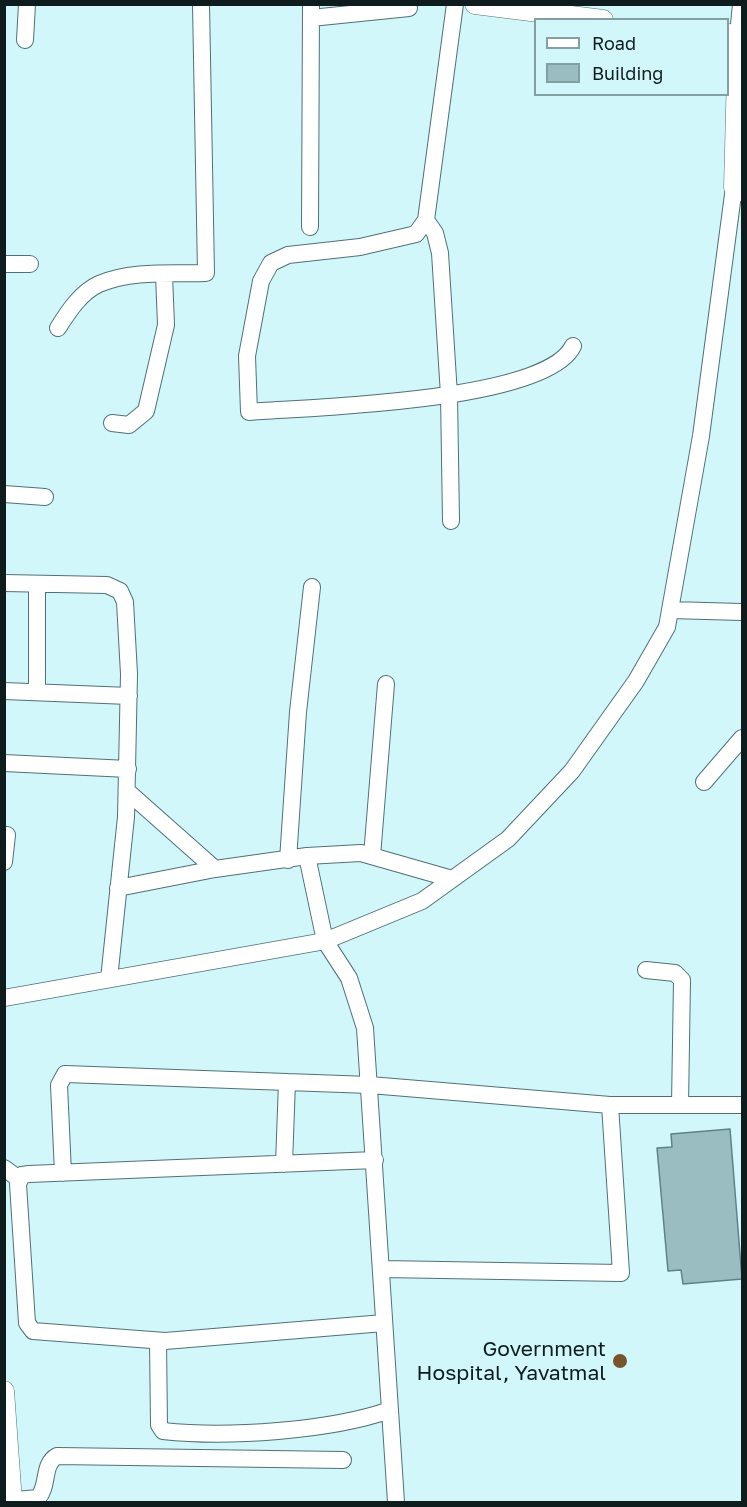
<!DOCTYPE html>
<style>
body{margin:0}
#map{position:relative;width:747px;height:1507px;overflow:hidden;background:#d2f7fb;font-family:"Golos Text",sans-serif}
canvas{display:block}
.frame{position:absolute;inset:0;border:6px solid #0e1c1d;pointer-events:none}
.legend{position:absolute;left:534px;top:18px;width:195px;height:78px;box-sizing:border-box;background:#d2f7fb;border:2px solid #849fa2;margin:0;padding:8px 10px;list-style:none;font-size:18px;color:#0e1c1d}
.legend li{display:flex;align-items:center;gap:12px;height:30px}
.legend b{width:30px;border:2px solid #849fa2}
</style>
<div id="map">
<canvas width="747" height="1507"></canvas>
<div class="frame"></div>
<ul class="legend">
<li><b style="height:8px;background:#fff"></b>Road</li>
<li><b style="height:16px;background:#99bdc1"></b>Building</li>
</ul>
</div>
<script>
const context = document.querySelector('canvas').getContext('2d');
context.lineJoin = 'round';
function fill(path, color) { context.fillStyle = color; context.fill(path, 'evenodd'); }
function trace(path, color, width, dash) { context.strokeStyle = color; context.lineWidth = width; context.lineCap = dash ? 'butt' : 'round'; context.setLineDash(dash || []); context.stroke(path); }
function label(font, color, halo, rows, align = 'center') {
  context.font = font + ' "Golos Text",sans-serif'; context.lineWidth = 4.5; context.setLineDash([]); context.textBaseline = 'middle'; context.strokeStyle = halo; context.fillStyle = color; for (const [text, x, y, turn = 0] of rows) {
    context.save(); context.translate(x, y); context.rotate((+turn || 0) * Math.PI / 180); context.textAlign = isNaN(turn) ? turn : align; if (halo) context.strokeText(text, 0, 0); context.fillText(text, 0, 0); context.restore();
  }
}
const building = new Path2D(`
 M730 1129 742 1279 683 1284 681 1270 668 1271 657 1148 672 1147 671 1134Z`);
const minor = new Path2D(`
 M455 4 426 220 416 234 360 247 288 255 271 263 261 281 247 356 249 412C311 407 546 402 573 346
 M311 18 409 8
 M738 35 741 4
 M25 40 27 4
 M426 220 435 233 440 253 449 395 451 521
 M310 227 311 4
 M4 264H30
 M58 328C68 312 81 292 99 284 131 270 172 274 206 273L201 4
 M112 423 129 425 146 411 166 325 164 275
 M4 494 45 497
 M4 583 107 585 120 591 125 602 129 674 126 817 109 979
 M37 584V692
 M670 610 742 612
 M4 691 129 696
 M4 763 128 769
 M704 782 742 738
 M127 791 215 869
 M4 835H7L4 862
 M307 856 325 941 349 978 365 1028 396 1502
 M372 856 386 684
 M288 860 298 712 312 587
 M118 888 215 869 307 856 361 853 452 879
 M646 970 675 973 682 980 680 1105
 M4 998 325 941 422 901 508 839 572 771 636 681 667 627 701 436 734 187
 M375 1160 29 1174 22 1175 18 1184 27 1323 33 1331 165 1341 384 1323
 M284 1164 287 1082
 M4 1168 19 1179
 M63 1173 59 1085 65 1074 370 1085 610 1105H742
 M382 1269 621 1273 610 1105
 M158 1341 159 1425 163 1431C227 1438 330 1431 390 1410
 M4 1501 38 1498C49 1486 42 1464 57 1456L343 1460`);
const major = new Path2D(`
 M475 4 603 20
 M728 34 738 35 734 187 742 191
 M4 1391 12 1502`);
const markers = [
 [620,1361,8,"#78542d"]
];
const poiNames = [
 ["Government",606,1349],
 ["Hospital, Yavatmal",606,1373]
];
fill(building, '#99bdc1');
trace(building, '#608286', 1.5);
trace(minor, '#4f7174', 18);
trace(major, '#4f7174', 21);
trace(minor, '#fff', 16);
trace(major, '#fff', 20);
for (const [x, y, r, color] of markers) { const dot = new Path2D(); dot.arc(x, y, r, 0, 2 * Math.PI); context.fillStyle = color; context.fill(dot); trace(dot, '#d2f7fb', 2); }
label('21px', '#0e1c1d', '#d2f7fb', poiNames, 'right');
</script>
